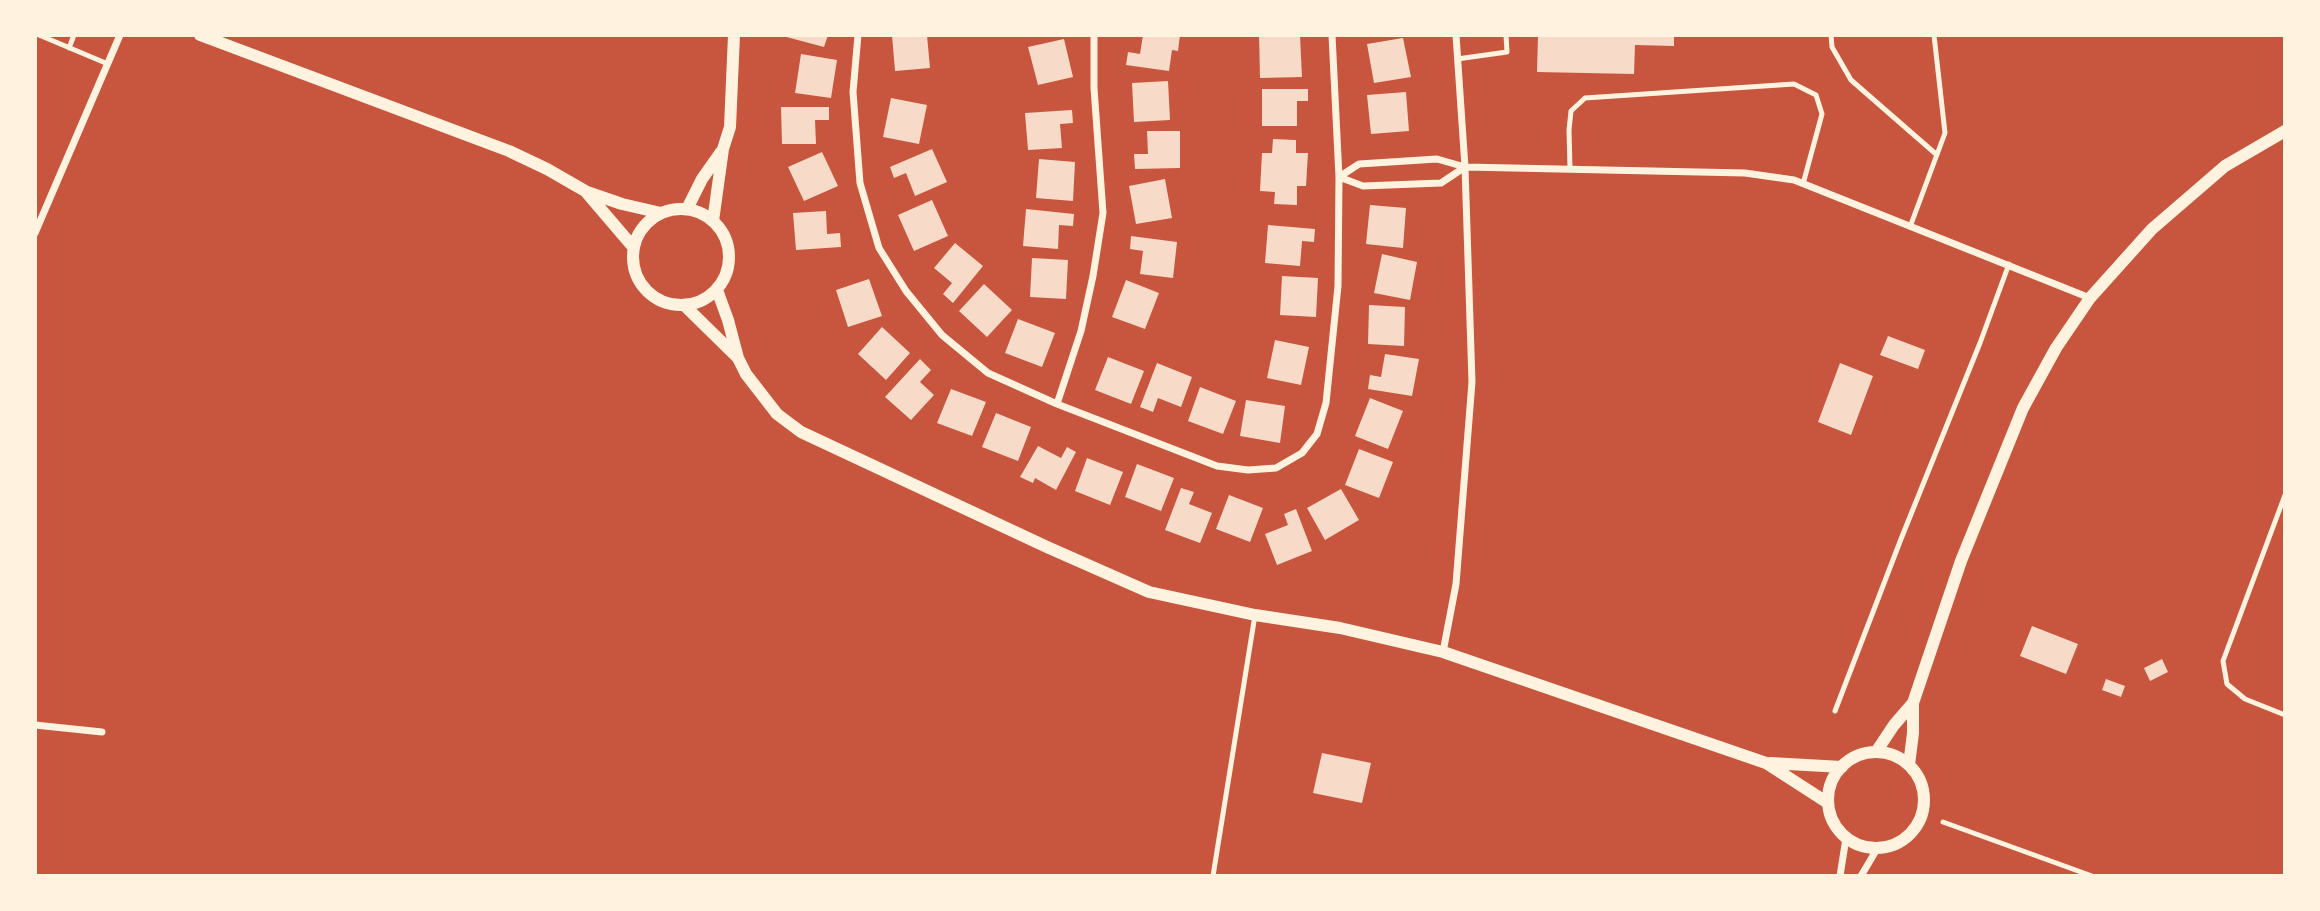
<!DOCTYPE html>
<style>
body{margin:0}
#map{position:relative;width:2320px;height:911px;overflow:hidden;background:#c8553d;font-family:Ubuntu,sans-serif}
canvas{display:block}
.frame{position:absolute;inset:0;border:37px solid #fff3e0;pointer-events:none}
</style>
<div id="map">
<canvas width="2320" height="911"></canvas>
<div class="frame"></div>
</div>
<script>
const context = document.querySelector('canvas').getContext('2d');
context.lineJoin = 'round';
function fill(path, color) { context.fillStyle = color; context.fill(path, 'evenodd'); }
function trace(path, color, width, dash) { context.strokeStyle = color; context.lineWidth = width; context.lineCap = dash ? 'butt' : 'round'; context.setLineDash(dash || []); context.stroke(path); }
const building = new Path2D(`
 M779 35H828L824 47Z
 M892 35H927L930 68 895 71Z
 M1143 35H1180L1178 51 1172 50 1169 71 1126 65 1128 52 1140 54Z
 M1259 35H1300L1302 77 1260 78Z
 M1538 35H1674V46L1635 45 1634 74 1537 72Z
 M1403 38 1411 77 1374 83 1367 44Z
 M1064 39 1073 77 1038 85 1028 47Z
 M801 54 837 60 831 98 795 93Z
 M1168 81 1170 120 1134 122 1132 83Z
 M1262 89H1308V101H1297V126H1262Z
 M1406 92 1409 131 1371 134 1367 95Z
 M891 98 927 105 919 144 883 137Z
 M781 107H829V120H815L816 144H782Z
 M1072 110 1073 123 1060 124 1062 148 1028 150 1025 113Z
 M1147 131H1180V168L1135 169 1134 154H1148Z
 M1273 139 1296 140V153H1308L1306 186H1297V205L1274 204 1275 192 1260 191 1262 153H1272Z
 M932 149 947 182 915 196 906 173 894 178 890 167Z
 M822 152 838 186 804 201 788 167Z
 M1039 159 1075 162 1073 201 1036 198Z
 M1165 179 1172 218 1136 224 1129 186Z
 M932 200 948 236 914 251 898 215Z
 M1370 205 1406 208 1403 248 1366 244Z
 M1026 209 1074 214 1073 226 1059 225 1058 249 1023 246Z
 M826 211 827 234 840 233 841 247 796 250 793 213Z
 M1268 225 1315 229 1314 242 1302 241 1300 266 1265 263Z
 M1131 236 1177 242 1173 278 1140 274 1143 251 1130 249Z
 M955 243 983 266 953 303 943 294 952 283 934 268Z
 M1382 254 1417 262 1410 300 1374 293Z
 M1032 258 1068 260 1066 299 1030 297Z
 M1282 276 1318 278 1316 317 1280 315Z
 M869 279 882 316 848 327 836 290Z
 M1126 280 1159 293 1145 329 1112 317Z
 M984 284 1012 310 987 337 959 311Z
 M1369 305 1405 307 1404 346 1368 344Z
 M1018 319 1055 333 1042 367 1005 353Z
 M882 327 910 353 886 380 858 354Z
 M1888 336 1925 350 1918 369 1880 355Z
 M1275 340 1309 347 1301 385 1267 378Z
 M1385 354 1419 359 1412 396 1368 389 1370 375 1381 377Z
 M1108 357 1144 371 1131 404 1095 390Z
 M920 359 931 370 920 382 934 395 911 420 885 397Z
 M1157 363 1192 377 1181 407 1158 398 1153 412 1140 407Z
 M1840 363 1873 376 1851 435 1818 422Z
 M1200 387 1236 401 1223 434 1188 421Z
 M951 389 986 402 972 436 937 423Z
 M1370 398 1403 411 1388 449 1355 436Z
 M1246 400 1285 406 1280 443 1240 436Z
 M996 413 1031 427 1018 461 982 447Z
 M1038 446 1061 458 1067 447 1076 452 1056 490 1035 478 1033 483 1020 477Z
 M1359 449 1393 462 1379 498 1345 485Z
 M1087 458 1123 472 1110 505 1075 491Z
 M1137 464 1174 478 1161 511 1125 497Z
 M1181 488 1194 492 1189 504 1212 513 1200 543 1165 530Z
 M1341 489 1359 520 1325 540 1307 508Z
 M1229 495 1263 508 1250 542 1216 529Z
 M1296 509 1312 551 1277 565 1265 534 1288 525 1284 514Z
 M2032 626 2078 644 2066 674 2020 656Z
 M2162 659 2168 672 2150 681 2144 668Z
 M2106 679 2125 686 2121 697 2102 690Z
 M1322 753 1371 763 1362 803 1313 793Z`);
const service = new Path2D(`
 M39 35 108 64
 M1831 35 1832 47 1851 80 1937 155
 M69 48 74 35
 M1457 59 1507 52 1506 35
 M1570 169 1569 130 1571 111 1585 98 1794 84 1816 95 1822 114 1803 184
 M1910 227 1945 133 1934 35
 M2285 495 2223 661 2227 684 2245 699 2285 715
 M1835 711 1901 539 1980 343 2009 264
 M1943 822 2092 876
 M1213 876 1255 615`);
const minor = new Path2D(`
 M858 35 853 92 860 183 879 248 906 291 942 335 988 373 1057 404 1217 466 1248 470 1276 468 1302 453 1317 434 1326 403 1338 286 1339 177 1332 35
 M1339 177 1359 164 1437 159 1465 167 1745 173 1794 180 2090 298
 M1339 177 1363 186 1441 183 1465 167
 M35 233 120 35
 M1057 404 1081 331 1093 276 1103 213 1094 88V35
 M1443 652 1456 584 1472 382 1465 167 1456 35
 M35 725 102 732
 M1840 876 1846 838
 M1861 876 1877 849`);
const tertiary = new Path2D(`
 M200 35 509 151 547 169 587 192 622 204 661 213
 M587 193 634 248
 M687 209 702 179 721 152
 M633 257a48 48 0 1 1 96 0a48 48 0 1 1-96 0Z
 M713 221 723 149 730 127 734 35
 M717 290 728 320 738 358 746 374 777 414 801 432 1047 547 1149 592 1255 615 1340 628 1443 652 1766 763 1828 803
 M684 305 738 358
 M1876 752 1894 725 1913 703
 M1828 800a48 48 0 1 1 96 0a48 48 0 1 1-96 0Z
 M1770 763 1842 767
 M1909 765 1913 733V703L1961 561 2023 408 2056 348 2090 298 2152 229 2225 166 2285 131`);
fill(building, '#f7dbc8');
trace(service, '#fff3e0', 5);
trace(minor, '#fff3e0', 7);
trace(tertiary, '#fff3e0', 12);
</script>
